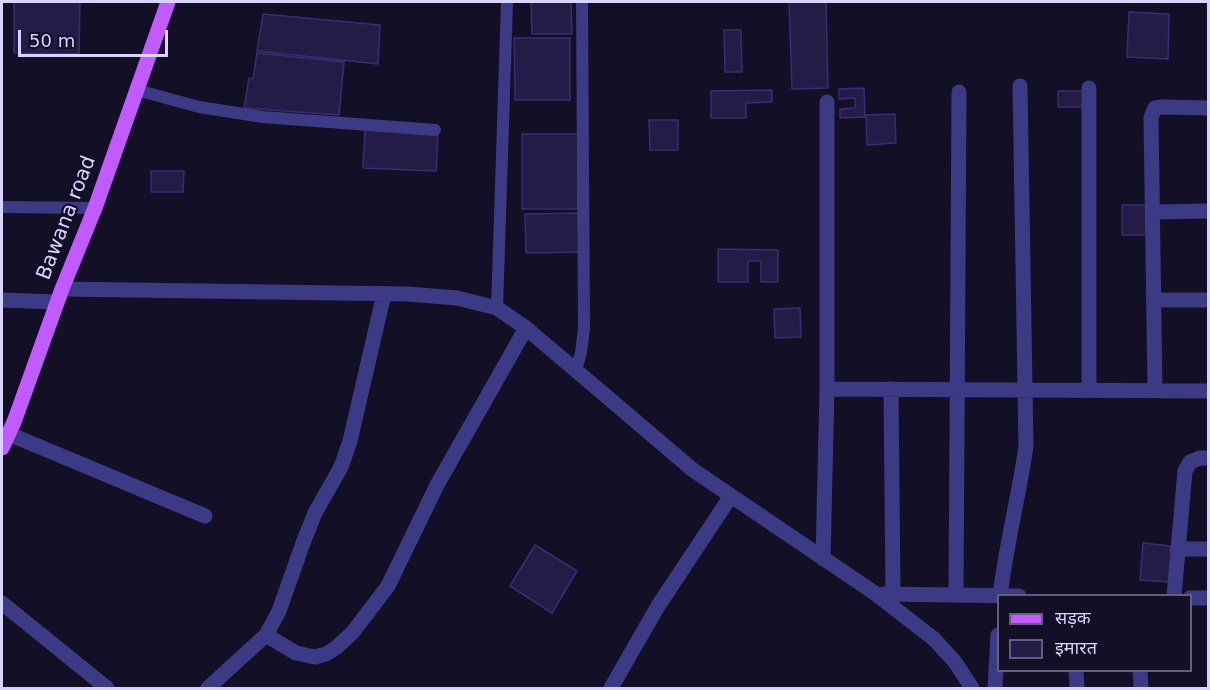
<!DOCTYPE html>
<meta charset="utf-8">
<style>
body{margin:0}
#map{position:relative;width:1210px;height:690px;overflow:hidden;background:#130f26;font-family:"DejaVu Sans","Noto Sans Devanagari",sans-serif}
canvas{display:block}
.frame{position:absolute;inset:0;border:3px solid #d9d4ff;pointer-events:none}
.legend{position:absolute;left:997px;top:594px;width:195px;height:78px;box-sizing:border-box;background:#130f26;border:2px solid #625e7d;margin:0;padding:8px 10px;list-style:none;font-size:18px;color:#d9d4ff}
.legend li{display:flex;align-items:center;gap:12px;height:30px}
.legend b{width:30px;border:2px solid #625e7d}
.scale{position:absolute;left:18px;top:30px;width:150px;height:27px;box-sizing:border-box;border:3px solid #d9d4ff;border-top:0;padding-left:8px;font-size:18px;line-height:21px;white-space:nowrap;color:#d9d4ff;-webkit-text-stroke:4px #130f26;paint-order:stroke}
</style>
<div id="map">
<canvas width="1210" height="690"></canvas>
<div class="frame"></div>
<ul class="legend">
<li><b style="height:8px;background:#c25bff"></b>सड़क</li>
<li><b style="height:16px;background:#241b47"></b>इमारत</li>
</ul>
<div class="scale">50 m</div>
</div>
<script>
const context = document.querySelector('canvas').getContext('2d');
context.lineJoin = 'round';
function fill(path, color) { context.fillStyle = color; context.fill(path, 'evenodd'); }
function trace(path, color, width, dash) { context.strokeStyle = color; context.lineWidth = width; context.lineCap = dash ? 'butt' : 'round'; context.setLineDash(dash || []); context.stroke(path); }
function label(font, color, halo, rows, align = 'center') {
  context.font = font + ' "DejaVu Sans",sans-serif'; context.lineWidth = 4.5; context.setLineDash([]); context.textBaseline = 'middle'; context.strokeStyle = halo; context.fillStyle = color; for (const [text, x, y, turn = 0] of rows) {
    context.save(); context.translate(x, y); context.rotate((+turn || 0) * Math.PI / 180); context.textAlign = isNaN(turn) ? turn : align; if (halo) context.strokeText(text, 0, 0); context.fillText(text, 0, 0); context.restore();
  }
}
const building = new Path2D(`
 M14 2H80L79 54 14 53Z
 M531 2H571L572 34H532Z
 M789 2H826L828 88 792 89Z
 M1129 12 1169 14 1168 59 1127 57Z
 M263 14 380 25 378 64 257 51Z
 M724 30H741L742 72H725Z
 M514 38H570V100H515Z
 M257 53 344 62 339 115 244 108 249 78 253 79Z
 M864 88 865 117 840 118V109L855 108V98L839 99V89Z
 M772 90V102L746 103V118H711V91Z
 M1058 91H1084V107H1058Z
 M895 114 896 143 867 145 866 115Z
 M649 120H678V150H650Z
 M365 130 438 134 436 171 363 168Z
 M522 134H578V209H522Z
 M151 171H184L183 192H151Z
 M1122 205H1149L1150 235H1122Z
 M582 213 583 252 526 253 525 214Z
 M718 249 778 250V282H761V261H748V282H718Z
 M800 308 801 337 775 338 774 309Z
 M1143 543 1172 546 1169 582 1140 580Z
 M535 545 577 571 552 613 510 586Z`);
const lane = new Path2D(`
 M137 90 199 107 263 117 435 130
 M2 207 95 208
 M497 308 507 2
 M576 370 581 353 584 328 582 2`);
const street = new Path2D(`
 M1153 212 1208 211
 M62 289 408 294 457 298 497 308 526 328 693 470 876 594 934 639 955 662 972 688
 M2 300 57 302
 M1154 300H1208
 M827 389 1208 391
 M891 389 893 594
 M1089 390V88
 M1155 390 1151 117 1155 108 1162 107 1208 108
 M9 434 205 516
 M1177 549H1208
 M823 559 827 389V102
 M884 594 1019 596
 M956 595 959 92
 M1000 596C1006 545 1019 496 1026 446L1020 86
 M1174 596 1185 471 1190 462 1200 458H1208
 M1190 598H1208
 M2 603 107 688
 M266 635 296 653 315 657 326 654 337 647 353 632 388 586 437 485 526 328
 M1076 670 1077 688
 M1140 670 1141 688
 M208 688 266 635 279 611 303 543 315 513 341 467 350 441 384 294
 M611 688 658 606 731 496
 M995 688 998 635`);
const primary = new Path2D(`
 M2 448 14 422 62 289 95 208 168 2`);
const streetNames = [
 ["Bawana road",67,218,-69]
];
fill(building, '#241b47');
trace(building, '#3b2d73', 1.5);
trace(lane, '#3d3a85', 12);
trace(street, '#3d3a85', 15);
trace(primary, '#c25bff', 15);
label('20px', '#d9d4ff', '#130f26', streetNames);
</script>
